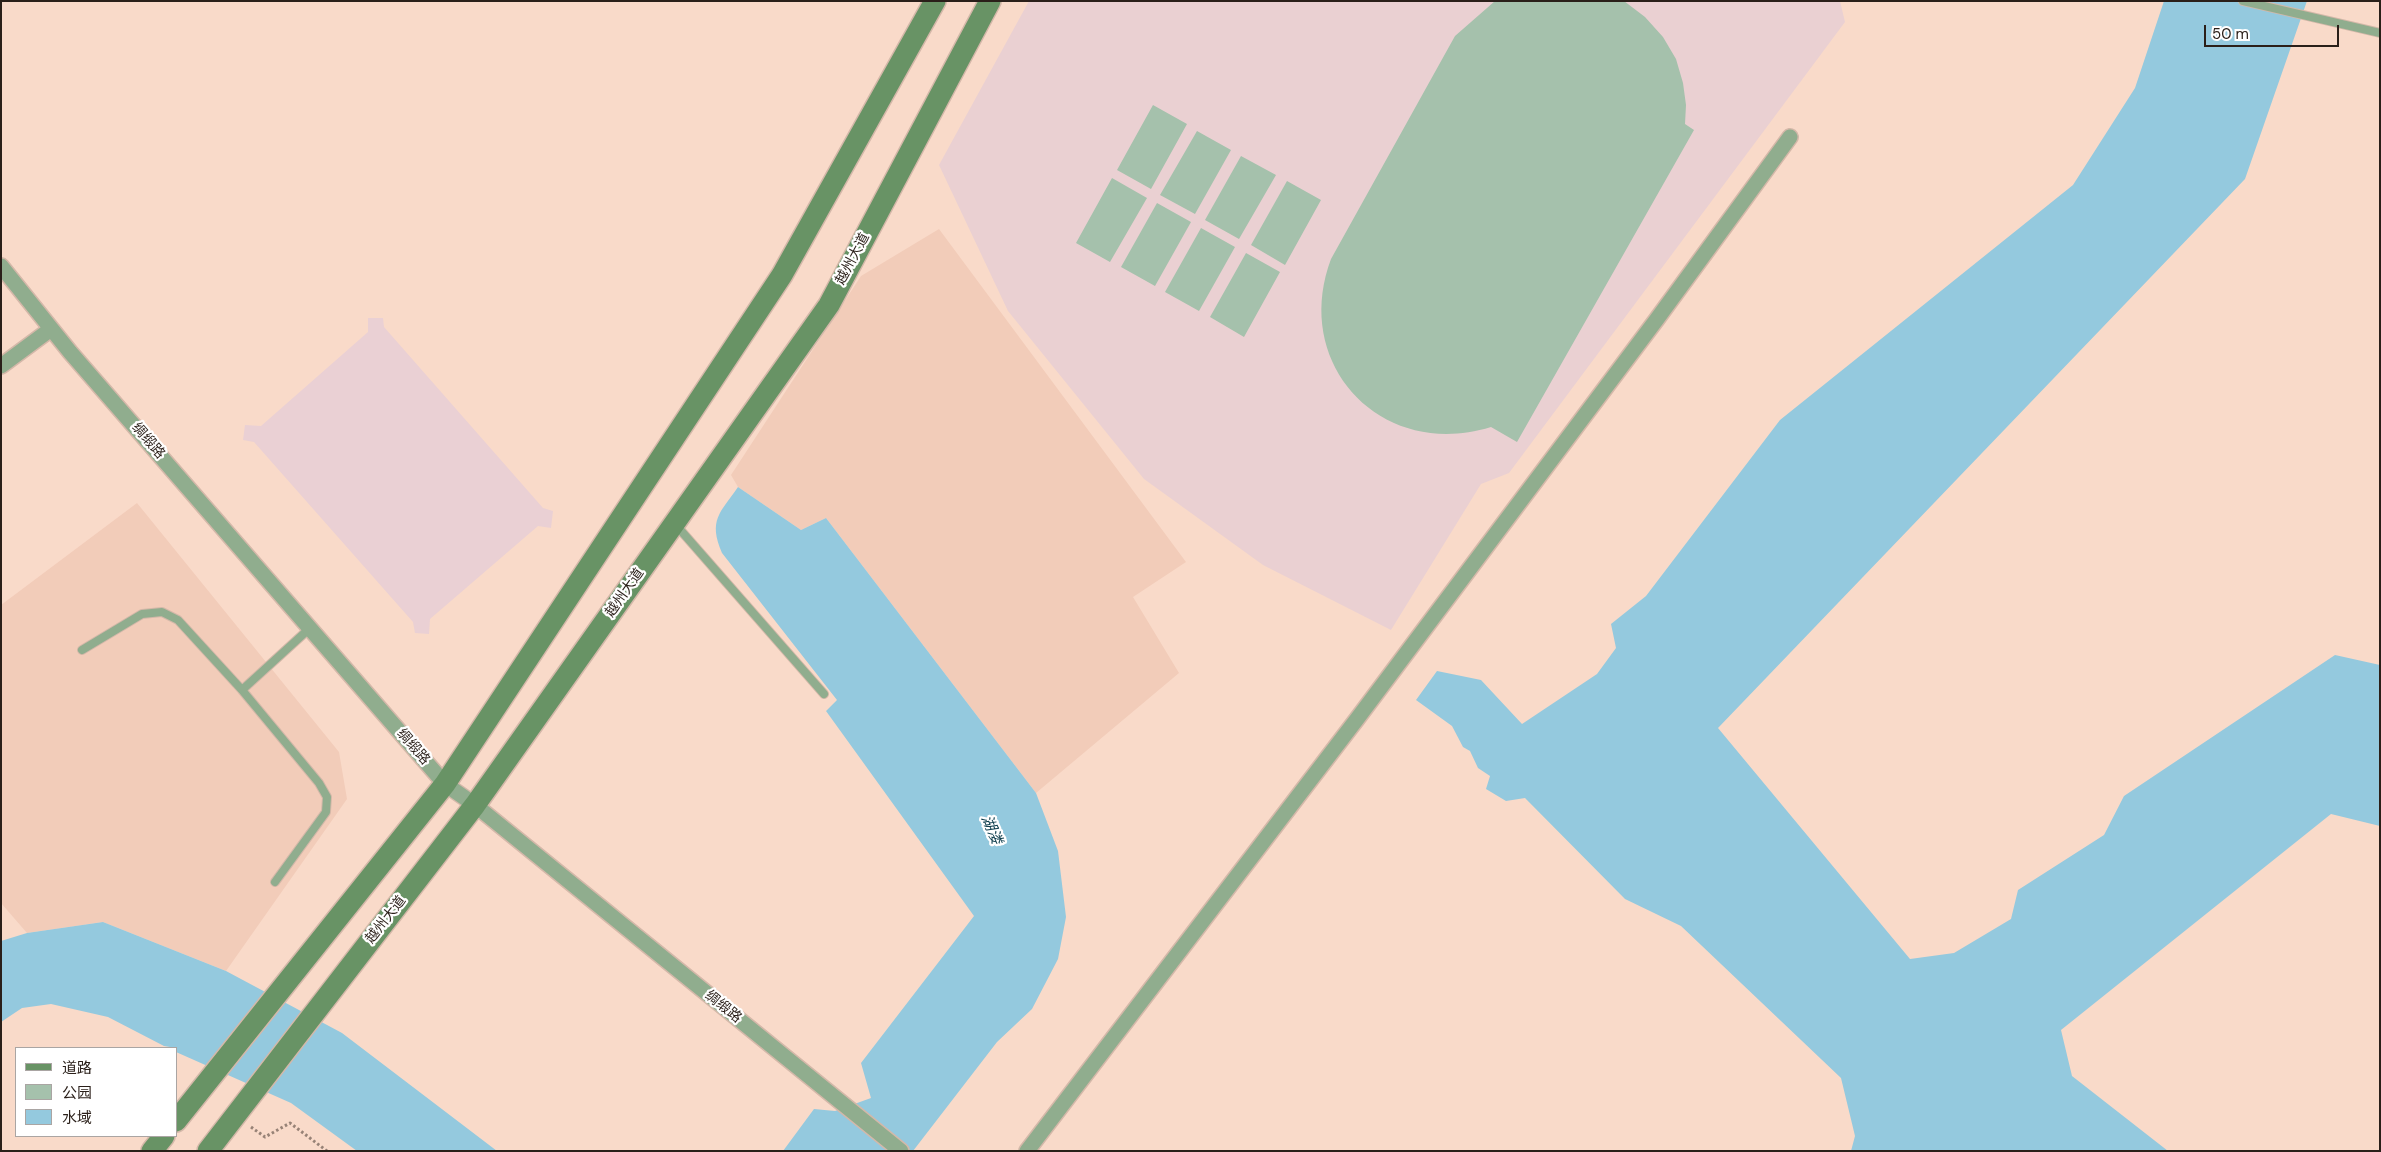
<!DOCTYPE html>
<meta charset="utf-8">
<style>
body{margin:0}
#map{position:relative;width:2381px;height:1152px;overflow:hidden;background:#f9dac9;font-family:"DM Sans","Noto Sans SC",sans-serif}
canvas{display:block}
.frame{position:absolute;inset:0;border:2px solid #2a1f19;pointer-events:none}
.legend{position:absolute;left:15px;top:1047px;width:162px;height:90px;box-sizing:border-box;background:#fff;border:1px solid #aaa5a3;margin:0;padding:6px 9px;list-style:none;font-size:15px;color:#2a1f19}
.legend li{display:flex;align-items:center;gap:10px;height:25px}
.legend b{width:25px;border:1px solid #aaa5a3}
.scale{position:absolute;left:2204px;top:25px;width:135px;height:22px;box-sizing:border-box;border:2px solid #2a1f19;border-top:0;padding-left:6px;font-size:15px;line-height:18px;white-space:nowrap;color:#2a1f19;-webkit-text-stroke:4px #fff;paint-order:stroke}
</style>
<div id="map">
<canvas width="2381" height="1152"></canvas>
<div class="frame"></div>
<ul class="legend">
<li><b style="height:6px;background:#689365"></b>道路</li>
<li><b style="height:14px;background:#a5c1ac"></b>公园</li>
<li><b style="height:14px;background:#94c9de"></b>水域</li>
</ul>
<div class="scale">50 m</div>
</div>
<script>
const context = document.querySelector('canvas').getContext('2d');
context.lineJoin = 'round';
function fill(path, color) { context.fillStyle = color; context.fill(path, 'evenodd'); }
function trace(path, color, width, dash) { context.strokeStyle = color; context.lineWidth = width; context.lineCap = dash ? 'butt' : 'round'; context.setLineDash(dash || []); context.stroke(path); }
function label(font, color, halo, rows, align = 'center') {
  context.font = font + ' "DM Sans","Noto Sans SC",sans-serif'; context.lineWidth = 4.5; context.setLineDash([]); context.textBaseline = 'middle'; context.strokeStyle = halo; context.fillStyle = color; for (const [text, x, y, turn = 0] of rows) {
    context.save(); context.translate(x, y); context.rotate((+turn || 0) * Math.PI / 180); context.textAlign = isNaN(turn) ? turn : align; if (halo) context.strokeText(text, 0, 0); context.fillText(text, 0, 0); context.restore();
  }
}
const commercial = new Path2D(`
 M368 318H383L384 327 543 508 553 511 551 528 538 526 430 619 429 634 415 633 413 622 254 442 243 440 245 425 261 426 368 332Z`);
const built = new Path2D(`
 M939 229 1186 562 1133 597 1179 673 1036 793 826 518 801 530 738 487 731 475 861 276Z
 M137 503 339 752 347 799 226 971 103 922 27 933 1 903V605Z`);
const education = new Path2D(`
 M1029 1H1840L1845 22 1509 473 1481 484 1391 630 1263 565 1144 479 1008 311 939 165Z`);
const green = new Path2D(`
 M1495 1H1624L1645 17 1663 37 1676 59 1683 83 1686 105 1685 124 1694 130 1517 442 1491 427C1382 461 1291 365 1331 259L1455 36Z
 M1153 105 1187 124 1151 189 1117 170Z
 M1197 131 1231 150 1195 214 1160 195Z
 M1241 156 1276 175 1239 239 1205 220Z
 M1112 178 1147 198 1110 262 1076 243Z
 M1287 181 1321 200 1285 265 1251 245Z
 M1157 203 1191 222 1155 286 1121 267Z
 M1201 228 1235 247 1199 311 1165 292Z
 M1246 253 1280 272 1244 337 1210 317Z`);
const water = new Path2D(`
 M2164 1H2307L2245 179 1718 728 1910 959 1954 953 2011 919 2018 890 2104 835 2124 796 2335 655 2380 665V826L2331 814 2061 1030 2072 1076 2168 1151H1851L1855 1136 1841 1078 1681 926 1625 899 1525 798 1506 801 1486 789 1490 776 1478 768 1470 751 1463 747 1452 726 1416 700 1437 671 1481 680 1522 724 1597 674 1616 648 1611 624 1646 596 1780 420 2073 185 2135 88Z
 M738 487 801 530 826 518 1036 793 1058 851 1066 917 1058 959 1032 1009 997 1042 913 1151H783L814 1109 835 1111 871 1098 861 1063 974 916 826 711 837 700 722 553C708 520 720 513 738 487Z
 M103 922 226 971 342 1033 497 1151H357L291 1103 176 1052V1048L164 1046 108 1017 51 1004 22 1008 1 1022V941L27 933Z`);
const path = new Path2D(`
 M251 1127 265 1137 290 1123 327 1151`);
const lane = new Path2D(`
 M2243 1 2380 33
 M676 525 824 694
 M82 650 142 614 162 612 178 620 242 690 319 783 327 797 326 812 275 882
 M242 690 310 628`);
const street = new Path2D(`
 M1 266 70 352 445 784 475 805 901 1151
 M1 366 51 329
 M1027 1151 1357 719 1657 319 1790 137`);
const secondary = new Path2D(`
 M176 1121 445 784 782 275 935 1
 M152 1151 164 1136
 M208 1151 475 805 829 305 990 1`);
const streetNames = [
 ["越州大道",853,259,-62],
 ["绸缎路",148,441,49],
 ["越州大道",625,593,-55],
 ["绸缎路",413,747,49],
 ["越州大道",386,920,-52],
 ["绸缎路",723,1007,39]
];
const waterNames = [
 ["湖溇",991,830,67]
];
fill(commercial, '#ead0d4');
fill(built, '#f2ccb9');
fill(education, '#ead0d2');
fill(green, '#a5c1ac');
fill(water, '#94c9de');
trace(lane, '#d4b8a9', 10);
trace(street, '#d4b8a9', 18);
trace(secondary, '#d4b8a9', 24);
trace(path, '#978276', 3, [2.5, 2.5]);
trace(lane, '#90ad8e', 8);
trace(street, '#90ad8e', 15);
trace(secondary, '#689365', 21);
label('14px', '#2a1f19', '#fff', streetNames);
label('italic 15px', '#0f3e4d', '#fff', waterNames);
</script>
